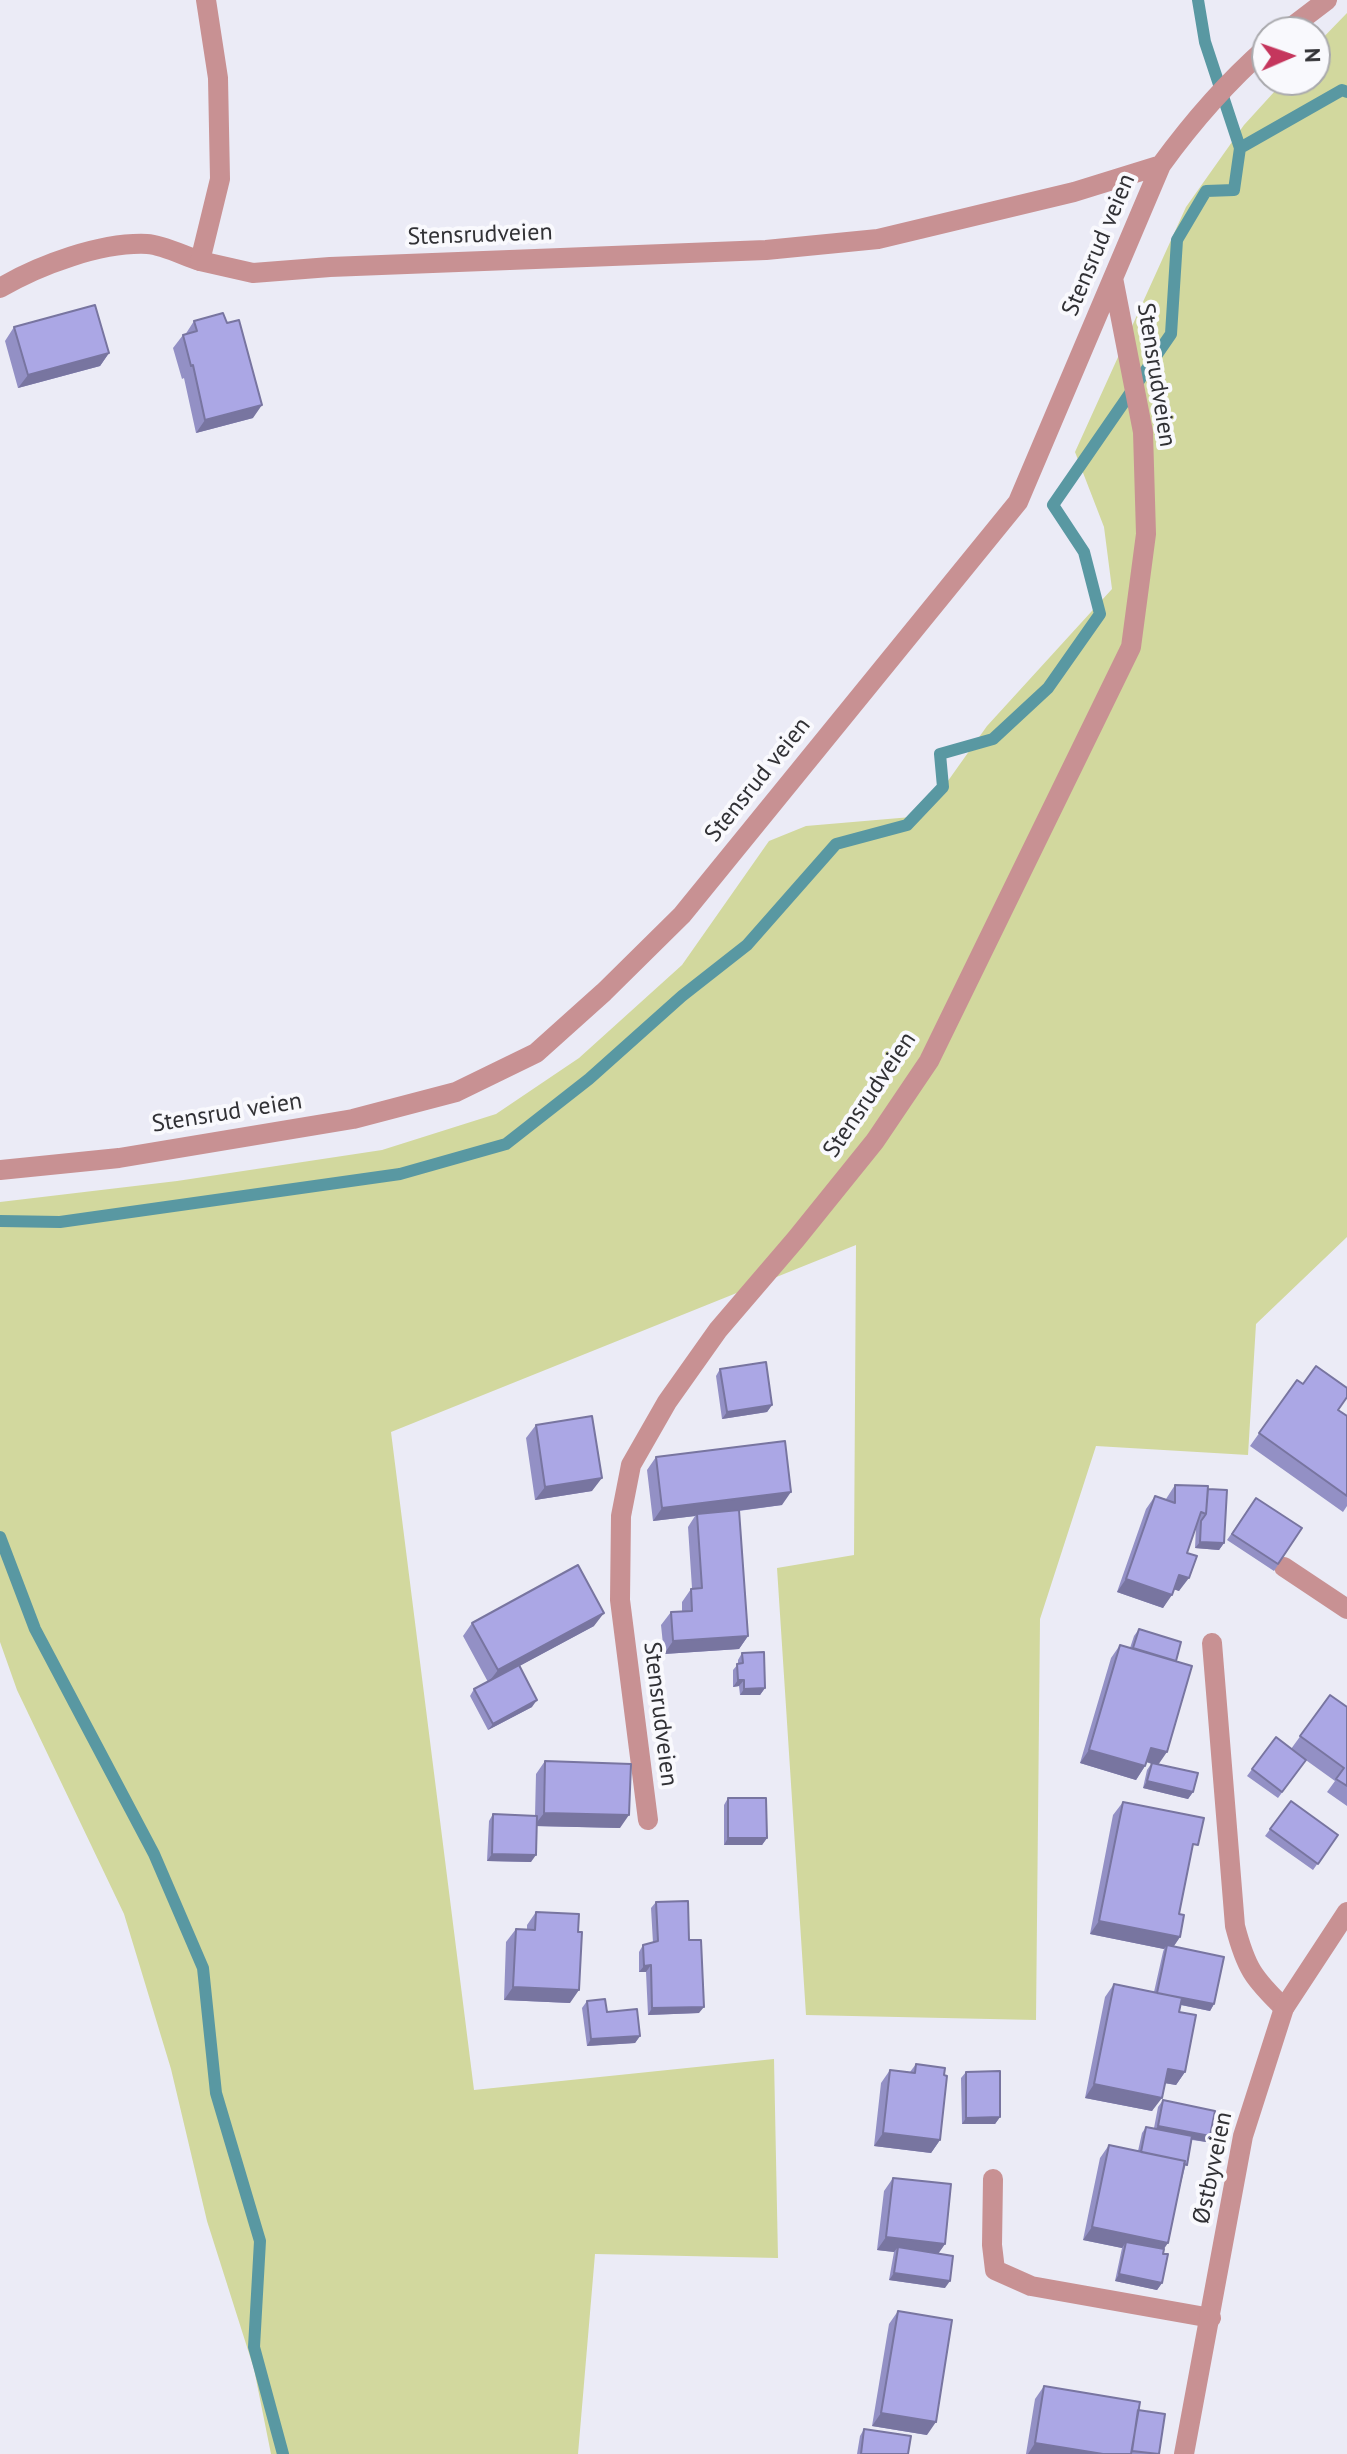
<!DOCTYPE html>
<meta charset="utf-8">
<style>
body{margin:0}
#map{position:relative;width:1347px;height:2454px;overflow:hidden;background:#ebebf6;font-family:"PT Sans",sans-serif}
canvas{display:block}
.north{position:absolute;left:1251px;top:16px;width:80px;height:80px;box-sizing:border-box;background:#f9f9fd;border:2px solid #a9a9ad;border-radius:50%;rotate:88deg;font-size:22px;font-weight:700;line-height:32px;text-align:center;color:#313135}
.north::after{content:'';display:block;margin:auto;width:28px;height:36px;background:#c5365d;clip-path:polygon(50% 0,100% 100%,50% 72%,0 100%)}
</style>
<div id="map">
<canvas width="1347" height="2454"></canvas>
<div class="north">N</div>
</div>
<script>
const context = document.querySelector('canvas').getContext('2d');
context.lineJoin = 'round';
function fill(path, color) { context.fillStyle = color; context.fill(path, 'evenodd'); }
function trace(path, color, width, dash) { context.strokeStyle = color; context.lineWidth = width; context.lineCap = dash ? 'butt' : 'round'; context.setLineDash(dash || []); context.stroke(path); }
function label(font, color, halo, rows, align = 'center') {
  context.font = font + ' "PT Sans",sans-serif'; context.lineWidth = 8; context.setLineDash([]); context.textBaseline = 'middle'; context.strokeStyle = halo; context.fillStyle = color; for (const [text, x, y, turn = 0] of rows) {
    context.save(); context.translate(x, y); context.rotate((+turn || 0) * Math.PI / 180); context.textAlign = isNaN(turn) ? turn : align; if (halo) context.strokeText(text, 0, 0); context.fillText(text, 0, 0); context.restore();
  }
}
const green = new Path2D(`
 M1347 13V1237L1256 1324 1248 1455 1096 1446 1040 1619 1036 2020 806 2015 777 1568 854 1555 856 1245 391 1432 474 2090 774 2059 778 2258 595 2254 578 2454H271L254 2369 207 2221 171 2069 124 1914 17 1690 0 1642V1202L177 1181 382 1150 496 1114 579 1058 682 965 769 841 806 826 923 816 987 726 1112 589 1104 527 1075 452 1186 207 1244 125 1285 80H1315V46Z`);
const stream = new Path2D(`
 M1240 148 1342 90 1347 92
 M0 1221 60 1222 400 1174 506 1144 589 1079 682 996 747 945 836 844 907 825 943 787 940 754 993 739 1048 688 1100 614 1084 552 1053 505 1171 334 1177 240 1206 191 1234 190 1240 148 1205 42 1198 0
 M0 1537 35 1629 154 1854 203 1968 216 2093 260 2241 254 2347 283 2454`);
const lane = new Path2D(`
 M0 288C39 265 101 242 147 244 164 245 184 256 200 261
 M1284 1567 1347 1609
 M1212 1643 1235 1926C1246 1968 1253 1978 1284 2008
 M993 2179 992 2245 995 2270 1031 2286 1211 2318`);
const street = new Path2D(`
 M206 0 218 78 220 179 200 261 253 273 330 267 766 250 878 239 1074 192 1161 165
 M1285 32 1327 0
 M0 1170 119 1158 353 1119 456 1092 536 1053 604 992 682 915 1018 502 1161 165C1193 121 1226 83 1267 47
 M648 1820 620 1600 621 1516 631 1465 667 1402 718 1330 796 1239 875 1141 929 1061 1131 647 1146 534 1143 432 1113 278
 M1184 2454 1243 2136 1284 2008 1347 1912`);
const wall = new Path2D(`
 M194 321 253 418 196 433 184 378 182 379 173 348 183 335H185Z
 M14 327 109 353 100 366 18 388 5 341Z
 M720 1369 772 1405 767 1412 722 1419 716 1376Z
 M1297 1380 1347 1416V1506L1343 1512 1250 1446Z
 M536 1425 592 1491 535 1500 526 1438Z
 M656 1457 782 1505 739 1511 748 1636 739 1649 664 1654 661 1625 671 1612 682 1611V1602L691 1589 692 1588 688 1527 695 1516 653 1521 647 1470Z
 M1175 1485 1208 1489 1224 1543 1219 1550 1195 1548 1196 1527 1187 1553 1179 1591 1174 1589 1163 1608 1117 1592 1146 1509 1155 1496 1166 1499Z
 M1256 1498 1302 1528 1274 1571 1227 1540Z
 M472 1623 594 1626 519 1666 532 1707 488 1730 470 1696 474 1689 488 1682 463 1636Z
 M1139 1629 1176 1661 1158 1764 1193 1792 1188 1799 1143 1788 1147 1770 1151 1764 1147 1762 1145 1766 1136 1780 1080 1763 1111 1658 1120 1645 1130 1648 1134 1636Z
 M742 1653 765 1688 760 1695H740L739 1686 733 1687V1670L738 1664V1660Z
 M1330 1695 1347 1707V1806L1327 1792 1335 1781 1303 1758 1306 1760 1278 1798 1247 1776 1276 1737 1291 1749Z
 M545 1761 620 1828 537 1826 531 1862 487 1861 489 1821 493 1814 535 1816 536 1774Z
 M728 1798 767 1838 762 1845H724V1805Z
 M1291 1801 1338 1835 1313 1870 1265 1836Z
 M1123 1802 1191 1855 1179 1914 1180 1937 1174 1946 1214 2004 1210 2011 1181 2005 1179 2012 1185 2072 1176 2085 1165 2083 1152 2111 1085 2098 1105 1997 1114 1984 1154 1992 1163 1952 1164 1949 1090 1934 1113 1815Z
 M656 1902 689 1940 699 2013 648 2015 646 1972H639V1952L643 1945 653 1943 651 1908Z
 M536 1912 570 2003 504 2000 506 1942 516 1929H527V1925Z
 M587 2001 607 2012 640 2036 635 2043 587 2046 582 2008Z
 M916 2064 940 2140 931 2153 874 2146 881 2083 890 2070 910 2072Z
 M966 2072 1000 2117 995 2124H962L961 2078Z
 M1163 2100 1210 2136 1206 2142 1192 2140 1164 2249 1162 2283 1157 2290 1115 2281 1122 2248 1083 2240 1100 2158 1109 2145 1138 2151 1142 2133 1146 2127 1154 2128 1158 2107Z
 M893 2178 945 2244 938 2253 945 2288 889 2280 894 2252 877 2250 884 2191Z
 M898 2311 927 2435 872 2426 889 2324Z
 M1044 2386 1138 2410 1159 2454H1026L1035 2399Z
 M864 2429 908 2454H857L860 2436Z`);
const shadedWall = new Path2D(`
 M109 353 100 366 18 388 28 375Z
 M262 405 253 418 196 433 205 420Z
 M772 1405 767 1412 722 1419 727 1412Z
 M602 1478 592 1491 535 1500 545 1487Z
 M791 1492 782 1505 697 1516V1514L695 1516 653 1521 662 1508Z
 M1200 1542 1224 1543 1219 1550 1195 1548Z
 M1179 1575 1189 1578 1179 1591 1170 1588Z
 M1126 1579 1172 1595 1163 1608 1117 1592Z
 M604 1613 594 1626 488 1683 498 1670Z
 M748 1636 739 1649 664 1654 673 1641Z
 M738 1680H744L739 1686 733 1687Z
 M765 1688 760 1695H740L744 1689Z
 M537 1700 532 1707 488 1730 493 1724Z
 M1151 1748 1167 1752 1158 1765 1142 1761Z
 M1089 1750 1145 1766 1136 1780 1080 1763Z
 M1147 1781 1193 1792 1188 1799 1143 1788Z
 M544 1813 629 1815 620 1828 534 1826Z
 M728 1838H767L762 1845H724Z
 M492 1854 536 1855 531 1862 487 1861Z
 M1099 1921 1180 1937 1171 1950 1167 1945 1164 1949 1090 1934Z
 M651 1965 646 1972H639L644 1966Z
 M513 1987 579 1990 570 2003 504 2000Z
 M1157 1993 1214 2004 1210 2011 1153 1999Z
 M704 2007 699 2013 648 2015 652 2008Z
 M640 2036 635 2043 587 2046 591 2039Z
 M1168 2069 1185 2072 1176 2085 1158 2082Z
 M1094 2084 1162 2098 1152 2111 1085 2098Z
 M1000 2117 995 2124H962L966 2118Z
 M1158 2126 1210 2136 1206 2142 1153 2132Z
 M883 2133 940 2140 931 2153 874 2146Z
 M1092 2227 1168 2243 1159 2256 1126 2242 1122 2248 1083 2240Z
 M886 2237 945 2244 936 2257 898 2247 894 2252 877 2250Z
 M894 2273 950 2281 945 2288 889 2280Z
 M1119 2274 1162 2283 1157 2290 1115 2281Z
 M881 2413 936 2422 927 2435 872 2426Z
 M1035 2443 1103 2454H1028Z`);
const building = new Path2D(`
 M95 305 109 353 28 375 14 327Z
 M223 313 227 323 239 320 262 405 205 420 193 365 191 366 183 335 197 331 194 321Z
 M766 1362 772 1405 727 1412 720 1369Z
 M1316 1366 1347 1388V1397L1338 1410 1347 1416V1496L1259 1433 1297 1380 1303 1384Z
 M592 1416 602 1478 545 1487 536 1425Z
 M785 1441 791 1492 662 1508 656 1457Z
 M1175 1485 1208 1486 1206 1514 1201 1512 1187 1553 1197 1556 1189 1578 1179 1575 1172 1595 1126 1579 1155 1496 1175 1503Z
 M1208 1489 1227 1490 1224 1543 1200 1542 1201 1521 1206 1514Z
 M1256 1498 1302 1528 1278 1564 1232 1534Z
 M739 1510 748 1636 673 1641 671 1612 692 1611 691 1589 702 1588 697 1514Z
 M578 1565 604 1613 498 1670 472 1623Z
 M1139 1629 1181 1642 1176 1661 1133 1648Z
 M1120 1645 1192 1666 1167 1752 1151 1748 1145 1766 1089 1750Z
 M764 1652 765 1688 744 1689V1680H738L737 1664 743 1663 742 1653Z
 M519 1665 537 1700 493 1724 474 1689Z
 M1330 1695 1347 1707V1786L1336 1779 1344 1768 1300 1736Z
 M1276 1737 1306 1760 1282 1792 1252 1769Z
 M545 1761 631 1764 629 1815 544 1813Z
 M1152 1763 1198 1773 1193 1792 1147 1781Z
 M728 1798H766L767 1838H728Z
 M1291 1801 1338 1835 1318 1864 1270 1829Z
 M1123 1802 1204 1818 1198 1845 1193 1844 1179 1914 1184 1915 1180 1937 1099 1921Z
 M493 1814 537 1816 536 1855 492 1854Z
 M688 1901 689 1940H701L704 2007 652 2008 651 1965 644 1966 643 1945 658 1941 656 1902Z
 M536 1912 579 1914 578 1932H582L579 1990 513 1987 516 1929 535 1930Z
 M1167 1945 1224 1957 1214 2004 1157 1993Z
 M1114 1984 1182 1998 1179 2012 1196 2015 1185 2072 1168 2069 1162 2098 1094 2084Z
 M605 1999 607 2012 637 2009 640 2036 591 2039 587 2001Z
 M916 2064 945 2068 944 2075 947 2076 940 2140 883 2133 890 2070 915 2073Z
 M1000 2071V2117L966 2118V2072Z
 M1163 2100 1215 2111 1210 2136 1158 2126Z
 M1146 2127 1192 2136 1187 2165 1184 2164 1185 2161 1141 2152Z
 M1109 2145 1185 2161 1168 2243 1092 2227Z
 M893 2178 951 2184 945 2244 886 2237Z
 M1126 2242 1164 2249 1163 2254H1168L1162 2283 1119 2274Z
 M898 2247 953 2256 950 2281 894 2273Z
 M898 2311 952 2320 936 2422 881 2413Z
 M1044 2386 1140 2402 1131 2454H1103L1035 2443Z
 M1138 2410 1165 2414 1159 2454 1132 2451Z
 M864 2429 911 2436 908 2454H861Z`);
const streetNames = [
 ["Stensrudveien",480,235,-2],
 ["Stensrud veien",1099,245,-67],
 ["Stensrudveien",1156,375,81],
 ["Stensrud veien",758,780,-51],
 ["Stensrudveien",870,1095,-56],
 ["Stensrud veien",227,1113,-9],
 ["Stensrudveien",660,1714,83],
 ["Østbyveien",1213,2168,-78]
];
fill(green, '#d2d89e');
trace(stream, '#5998a2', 12);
trace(lane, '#c89193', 20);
trace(street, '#c89193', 20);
fill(wall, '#9390c5');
fill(shadedWall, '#7875a0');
fill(building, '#aba7e5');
trace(building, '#7875a0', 2);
label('24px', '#313135', '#f9f9fd', streetNames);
</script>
